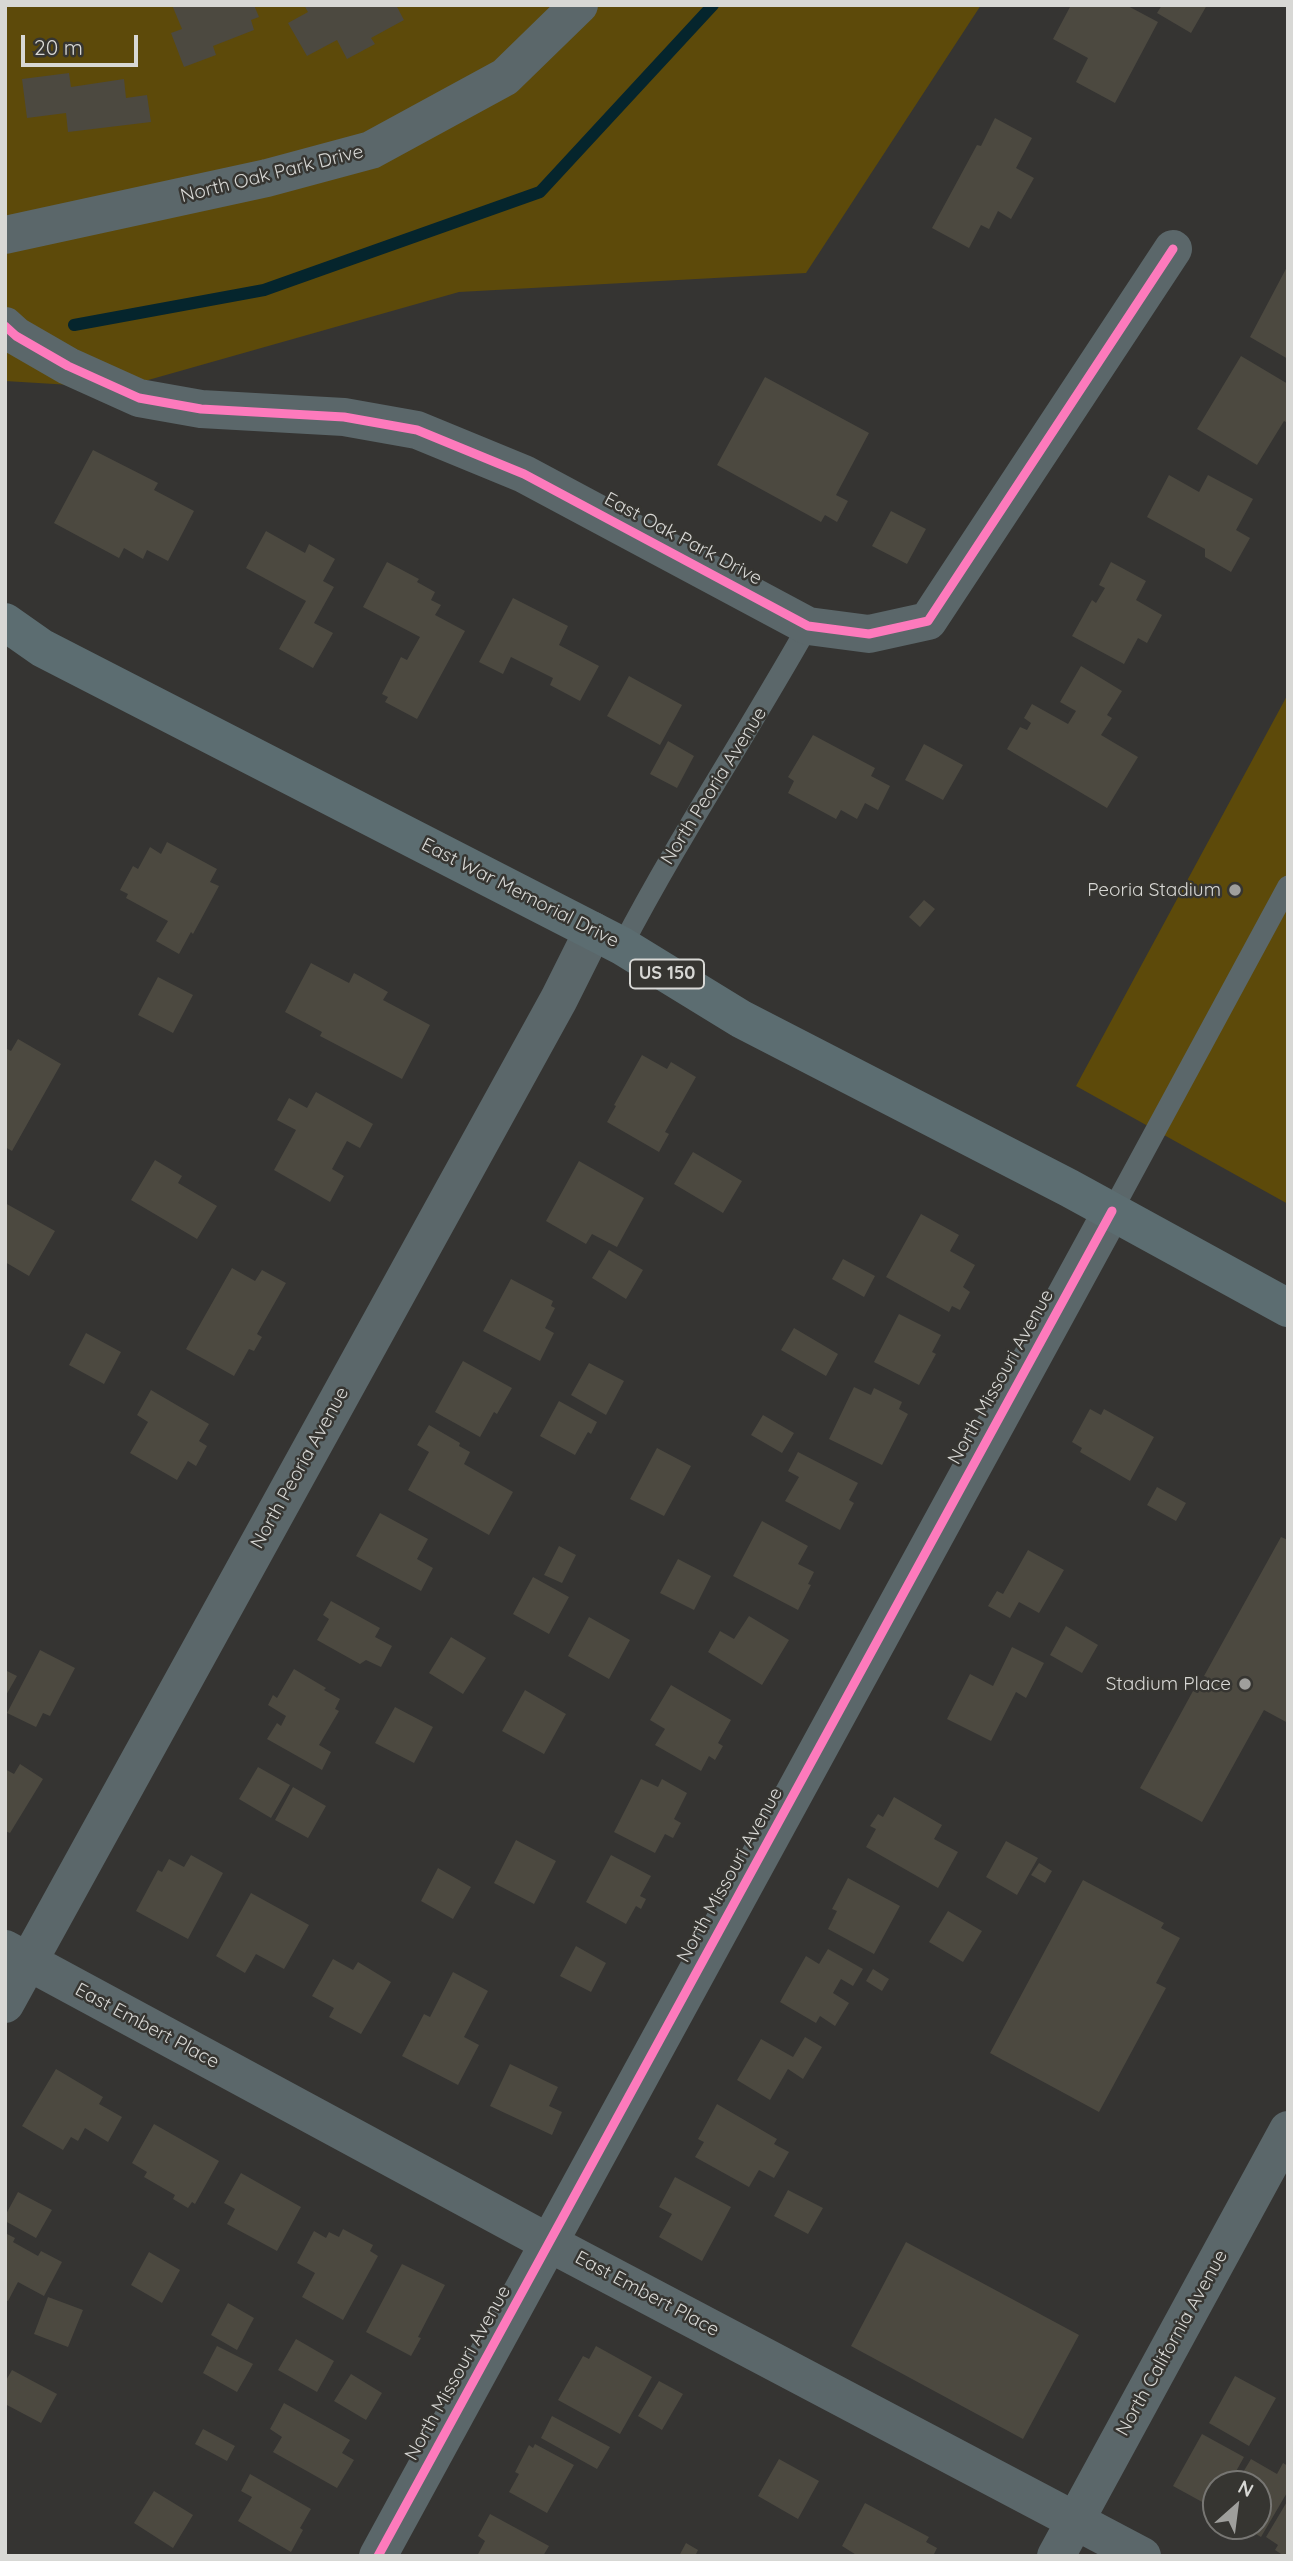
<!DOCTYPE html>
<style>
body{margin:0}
#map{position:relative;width:1293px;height:2561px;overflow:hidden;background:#353432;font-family:Quicksand,sans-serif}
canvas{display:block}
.frame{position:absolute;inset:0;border:7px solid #d8d8d5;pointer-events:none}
.north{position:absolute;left:1202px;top:2470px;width:70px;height:70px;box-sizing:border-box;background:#363531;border:2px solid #777673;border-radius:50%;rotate:28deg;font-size:19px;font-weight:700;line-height:28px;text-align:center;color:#d8d8d5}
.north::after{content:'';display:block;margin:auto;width:24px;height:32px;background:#9f9f9c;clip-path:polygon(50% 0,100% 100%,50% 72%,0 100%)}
.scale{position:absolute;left:21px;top:35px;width:117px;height:32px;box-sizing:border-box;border:4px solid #d8d8d5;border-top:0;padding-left:9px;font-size:21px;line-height:24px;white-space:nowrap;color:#d8d8d5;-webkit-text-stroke:5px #363531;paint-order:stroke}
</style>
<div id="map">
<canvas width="1293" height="2561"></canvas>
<div class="frame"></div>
<div class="north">N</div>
<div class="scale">20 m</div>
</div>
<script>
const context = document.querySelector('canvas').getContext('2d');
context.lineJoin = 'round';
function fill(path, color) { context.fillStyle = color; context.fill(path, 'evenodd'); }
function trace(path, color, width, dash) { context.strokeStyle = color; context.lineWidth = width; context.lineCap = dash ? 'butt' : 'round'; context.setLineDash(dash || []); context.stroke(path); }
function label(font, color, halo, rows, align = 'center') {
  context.font = font + ' Quicksand,sans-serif'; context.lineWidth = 5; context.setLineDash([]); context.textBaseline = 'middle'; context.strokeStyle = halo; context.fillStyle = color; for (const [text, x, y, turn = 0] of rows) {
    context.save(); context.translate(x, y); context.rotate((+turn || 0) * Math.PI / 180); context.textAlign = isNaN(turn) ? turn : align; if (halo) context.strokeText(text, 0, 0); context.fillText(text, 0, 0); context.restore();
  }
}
const green = new Path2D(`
 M5 5H981L806 273 459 292 120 388 5 381Z
 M1288 694V1204L1076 1086Z`);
const stream = new Path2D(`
 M74 325 264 290 540 192 713 5`);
const building = new Path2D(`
 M172 5H254L259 17 251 20 254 30 213 46 216 55 184 67 171 33 182 29Z
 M304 5H396L404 20 371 38 375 44 347 59 337 40 307 56 288 23 308 12Z
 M1071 5H1126L1158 22 1115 103 1076 82 1088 58 1053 39Z
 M1162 5H1207L1191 33 1157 13Z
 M69 73 71 87 124 79 126 98 147 95 151 122 68 132 66 113 27 118 22 79Z
 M995 118 1032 138 1016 168 1034 178 1011 219 998 211 989 229 981 225 969 248 932 228 977 145 981 146Z
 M1288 265V359L1250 337Z
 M1241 356 1288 384V423L1284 421 1257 465 1197 429Z
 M765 377 869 433 836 495 848 501 837 522 825 515 821 522 717 465Z
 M93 450 158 483 154 490 194 511 168 561 147 550 143 559 124 548 119 558 54 523Z
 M1169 475 1199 492 1208 475 1253 499 1236 530 1250 538 1231 572 1205 557V549L1147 517Z
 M891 511 926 529 907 564 872 546Z
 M266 531 305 553 309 544 335 559 323 581 334 587 314 623 333 633 313 668 279 649 306 601 246 568Z
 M387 562 419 579 417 582 435 592 431 600 441 605 435 615 465 631 417 719 385 702 388 697 382 694 401 657 407 660 420 637 363 607Z
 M1111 562 1146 581 1136 600 1162 615 1147 643 1138 638 1124 664 1072 636 1092 600 1096 603 1105 588 1099 585Z
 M513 598 568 626 559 645 599 666 580 701 550 685 553 678 511 657 503 674 479 662Z
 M1081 666 1122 691 1107 715 1112 718 1101 735 1138 757 1107 808 1007 749 1020 727 1027 730 1031 723 1024 718 1032 704 1068 724 1076 711 1060 702Z
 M629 676 682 705 660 745 607 716Z
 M813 735 875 768 871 776 890 786 878 810 865 803 857 819 841 810 836 819 788 793 794 781 788 777Z
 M668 741 694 756 677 788 650 774Z
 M924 744 963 765 943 800 905 780Z
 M167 842 217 869 210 882 219 886 193 934 191 932 179 954 156 941 168 921 126 898 128 894 120 890 133 866 138 869 150 847 161 854Z
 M924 900 935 909 920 927 909 917Z
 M311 963 349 983 354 973 388 992 383 1000 430 1025 402 1079 320 1036 322 1032 285 1012Z
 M158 977 193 995 173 1033 138 1015Z
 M18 1039 61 1064 12 1151 5 1147V1053L7 1049 11 1051Z
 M642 1055 667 1069 671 1062 696 1077 665 1132 669 1134 659 1152 607 1122 616 1106 614 1105Z
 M316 1092 373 1124 360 1148 347 1141 332 1169 344 1176 330 1202 274 1170 296 1130 277 1120 289 1098 307 1108Z
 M693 1152 742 1181 723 1213 674 1184Z
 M155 1160 182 1176 178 1183 217 1206 197 1239 131 1200Z
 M579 1161 644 1198 617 1247 592 1234 586 1244 546 1221Z
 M5 1203 55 1231 29 1276 5 1262Z
 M921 1214 959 1235 950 1251 975 1265 963 1287 970 1292 960 1310 952 1306 949 1312 886 1277Z
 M609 1250 643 1270 626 1299 592 1278Z
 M843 1259 875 1276 864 1297 832 1279Z
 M232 1268 255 1281 262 1270 286 1283 257 1334 262 1337 254 1351 249 1349 234 1376 186 1349Z
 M511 1279 553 1301 551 1306 555 1308 545 1328 554 1333 540 1361 483 1331Z
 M899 1314 941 1335 932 1352 936 1354 919 1385 874 1362Z
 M794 1328 838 1354 826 1376 781 1350Z
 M86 1333 121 1352 104 1384 69 1365Z
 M463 1361 512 1388 497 1414 494 1412 480 1437 435 1412Z
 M589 1363 624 1381 606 1415 571 1395Z
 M854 1387 871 1395 874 1388 902 1402 899 1409 908 1414 882 1465 829 1439Z
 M151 1390 209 1424 199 1441 207 1446 196 1466 188 1461 177 1480 130 1453 148 1422 137 1415Z
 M559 1401 597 1422 591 1434 588 1432 575 1455 540 1436Z
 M1090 1409 1101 1415 1104 1409 1154 1437 1130 1481 1080 1452 1082 1448 1072 1442Z
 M763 1415 794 1433 782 1453 751 1435Z
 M429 1425 460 1443 459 1446 470 1452 464 1464 513 1492 489 1535 408 1490 429 1452 417 1445Z
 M657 1448 691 1466 664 1516 630 1499Z
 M798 1452 858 1483 849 1500 854 1503 840 1530 785 1501 799 1477 788 1471Z
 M1157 1487 1186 1503 1176 1521 1147 1505Z
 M380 1513 428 1539 417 1559 433 1568 421 1591 356 1556Z
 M762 1521 808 1546 798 1564 814 1572 808 1584 811 1585 798 1610 733 1576Z
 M1281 1537 1288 1540V1723L1264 1710 1202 1822 1140 1788 1193 1691 1198 1693 1207 1677 1204 1676Z
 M559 1546 576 1555 562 1583 544 1575Z
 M1028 1550 1064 1570 1039 1613 1019 1602 1010 1618 988 1606 997 1591 1003 1594Z
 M678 1559 711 1576 694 1610 660 1593Z
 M533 1577 569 1597 549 1634 513 1614Z
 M331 1601 380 1628 375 1637 392 1646 381 1667 366 1660 360 1664 317 1640 329 1619 323 1615Z
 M749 1616 789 1640 762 1685 708 1652 720 1631 734 1639Z
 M589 1617 630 1640 609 1679 568 1656Z
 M1066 1626 1098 1645 1082 1673 1050 1655Z
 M451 1637 486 1658 463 1694 429 1673Z
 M1012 1647 1044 1663 1026 1698 1016 1692 991 1741 947 1719 970 1674 993 1686Z
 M40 1650 75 1668 50 1716 43 1713 36 1727 7 1713Z
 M294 1669 326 1688 324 1690 340 1699 335 1709 339 1711 319 1745 331 1752 322 1770 267 1739 277 1723 281 1726 286 1716 268 1705 273 1695 277 1698Z
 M5 1670 17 1676 5 1697Z
 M671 1685 731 1720 718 1743 723 1746 715 1760 709 1756 701 1771 655 1745 665 1729 650 1720Z
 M525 1690 566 1714 544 1754 502 1731Z
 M395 1707 433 1727 414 1763 375 1743Z
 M20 1764 43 1779 10 1833 5 1831V1769L14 1774Z
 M258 1767 290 1785 271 1818 239 1799Z
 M641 1779 658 1787 662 1779 687 1793 674 1819 681 1823 673 1838 665 1834 655 1853 614 1832Z
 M293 1787 326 1806 308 1838 275 1820Z
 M894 1797 942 1825 934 1839 958 1852 938 1888 866 1847 876 1829 870 1826 878 1814 883 1817Z
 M516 1840 556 1861 534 1904 494 1883Z
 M1006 1841 1038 1858 1017 1895 986 1877Z
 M191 1855 223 1873 188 1939 136 1911 158 1870 162 1872 169 1859 184 1867Z
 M611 1855 651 1876 640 1896 646 1899 641 1909 636 1906 626 1924 586 1902Z
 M1039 1863 1052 1871 1045 1883 1031 1875Z
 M438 1868 471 1887 453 1919 421 1901Z
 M848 1878 900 1906 874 1954 828 1929 837 1911 832 1909Z
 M1083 1880 1164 1923 1161 1928 1180 1938 1156 1983 1166 1988 1099 2112 990 2053Z
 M251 1893 309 1925 284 1969 256 1954 245 1973 216 1956Z
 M948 1911 982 1931 963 1962 929 1942Z
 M576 1946 606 1963 591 1992 560 1976Z
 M828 1949 863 1969 853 1986 841 1979 833 1993 849 2003 835 2026 820 2016 816 2023 780 2002 806 1956 819 1964Z
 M333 1959 353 1970 358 1962 391 1982 361 2034 329 2017 334 2008 312 1996Z
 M873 1969 889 1979 882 1991 866 1981Z
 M453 1972 488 1991 464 2037 479 2045 458 2085 402 2056 424 2014 430 2017Z
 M805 2037 822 2047 803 2079 788 2069 770 2100 737 2080 761 2039 793 2057Z
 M510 2064 558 2087 549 2106 562 2112 552 2135 490 2106Z
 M56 2069 103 2097 99 2104 122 2117 108 2142 85 2128 78 2141 71 2137 63 2150 22 2126Z
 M717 2104 777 2139 774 2144 789 2152 774 2178 759 2170 749 2187 695 2157 704 2142 698 2139Z
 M154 2124 219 2161 195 2204 192 2202 188 2208 173 2199 175 2195 144 2177 147 2172 132 2163Z
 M241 2173 301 2207 277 2251 227 2224 235 2209 224 2203Z
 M675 2177 731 2207 702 2261 659 2237 672 2214 659 2207Z
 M788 2190 823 2208 808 2234 774 2216Z
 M18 2192 52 2210 36 2238 5 2221V2216Z
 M343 2229 373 2245 370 2251 378 2256 343 2320 302 2297 315 2273 297 2263 314 2231 326 2238 329 2232 339 2237Z
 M5 2233 15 2238 13 2242 38 2256 41 2251 62 2262 44 2296 18 2282 8 2301 5 2300Z
 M906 2242 1079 2335 1023 2439 851 2346Z
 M149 2252 180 2270 162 2303 131 2285Z
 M402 2264 445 2285 418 2337 421 2338 411 2356 366 2332Z
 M48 2297 83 2310 68 2347 34 2334Z
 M228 2303 254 2318 237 2350 211 2335Z
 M296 2339 334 2361 317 2392 278 2370Z
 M217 2346 253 2364 237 2392 203 2373Z
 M596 2346 652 2377 620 2434 558 2400 583 2356 589 2359Z
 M12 2370 57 2394 41 2423 5 2404V2382Z
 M351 2374 382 2393 366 2420 334 2401Z
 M1235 2376 1276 2398 1249 2446 1209 2423Z
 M659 2381 683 2394 662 2430 638 2416Z
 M284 2403 350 2440 342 2453 354 2460 337 2488 273 2452 282 2437 270 2429Z
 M552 2416 610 2447 597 2469 541 2438Z
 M203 2429 235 2446 227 2461 195 2444Z
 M1202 2434 1244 2457 1229 2484H1216L1215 2509 1173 2486Z
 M535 2444 574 2465 547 2513 509 2492 519 2474 515 2472 529 2445 533 2448Z
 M779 2459 819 2481 798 2519 758 2496Z
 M1251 2459 1277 2474 1283 2463 1288 2466V2491L1261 2537 1242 2526H1258V2484H1236Z
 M250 2474 311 2509 300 2528 303 2530 291 2552 238 2521 252 2497 241 2491Z
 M154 2491 193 2515 173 2548 134 2523Z
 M1288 2500V2556H1284L1275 2550 1278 2545 1266 2537Z
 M865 2503 929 2537 926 2542 937 2548 933 2556H858L842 2546Z
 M490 2514 549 2546 543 2556H477L485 2541 478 2536Z
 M686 2543 698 2550 695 2556H679Z`);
const lane = new Path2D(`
 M622 946C679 837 747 734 808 626
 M1112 1211 1288 886`);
const street = new Path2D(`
 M5 235 267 178 371 150 505 77 579 5
 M5 326 16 336 68 366 139 398 201 409 344 417 417 430 524 474 808 626 869 634 928 621 1173 249
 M5 1949 549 2243 1142 2556
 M5 2004 559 999 593 931
 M378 2556 1112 1211
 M1056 2556 1288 2130`);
const highway = new Path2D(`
 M5 622 42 648 622 946 741 1019 1069 1188 1288 1308`);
const cycleway = new Path2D(`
 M5 326 16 336 68 366 139 398 201 409 344 417 417 430 524 474 808 626 869 634 928 621 1173 249
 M378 2556 1112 1211`);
const markers = [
 [1235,890,7,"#9f9f9c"],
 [1245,1684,7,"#9f9f9c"]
];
const shields = [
 [667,974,74]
];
const shieldNames = [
 ["US 150",667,974]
];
const streetNames = [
 ["North Oak Park Drive",272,174,-14],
 ["East Oak Park Drive",683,539,28],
 ["North Peoria Avenue",714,786,-58],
 ["East War Memorial Drive",520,893,27],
 ["North Missouri Avenue",1001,1377,-61],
 ["North Peoria Avenue",300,1468,-61],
 ["North Missouri Avenue",730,1875,-61],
 ["East Embert Place",147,2026,28],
 ["East Embert Place",647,2294,28],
 ["North California Avenue",1172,2343,-61],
 ["North Missouri Avenue",458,2373,-61]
];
const poiNames = [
 ["Peoria Stadium",1221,890],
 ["Stadium Place",1231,1684]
];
fill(green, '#5d4a0a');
trace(stream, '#05252d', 12);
fill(building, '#4c4940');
trace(lane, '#5b676a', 21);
trace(street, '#5b676a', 38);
trace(highway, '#5c6d71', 38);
trace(cycleway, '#fd7abc', 9);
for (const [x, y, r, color] of markers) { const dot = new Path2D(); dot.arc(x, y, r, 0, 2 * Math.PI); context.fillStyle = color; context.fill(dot); trace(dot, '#363531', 2.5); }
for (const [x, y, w] of shields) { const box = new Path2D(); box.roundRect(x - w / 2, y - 14.5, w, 29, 5); context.fillStyle = '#363531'; context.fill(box); trace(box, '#d8d8d5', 2); }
label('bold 18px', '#d8d8d5', null, shieldNames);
label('19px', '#d8d8d5', '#363531', streetNames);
label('19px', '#d8d8d5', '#363531', poiNames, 'right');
</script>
